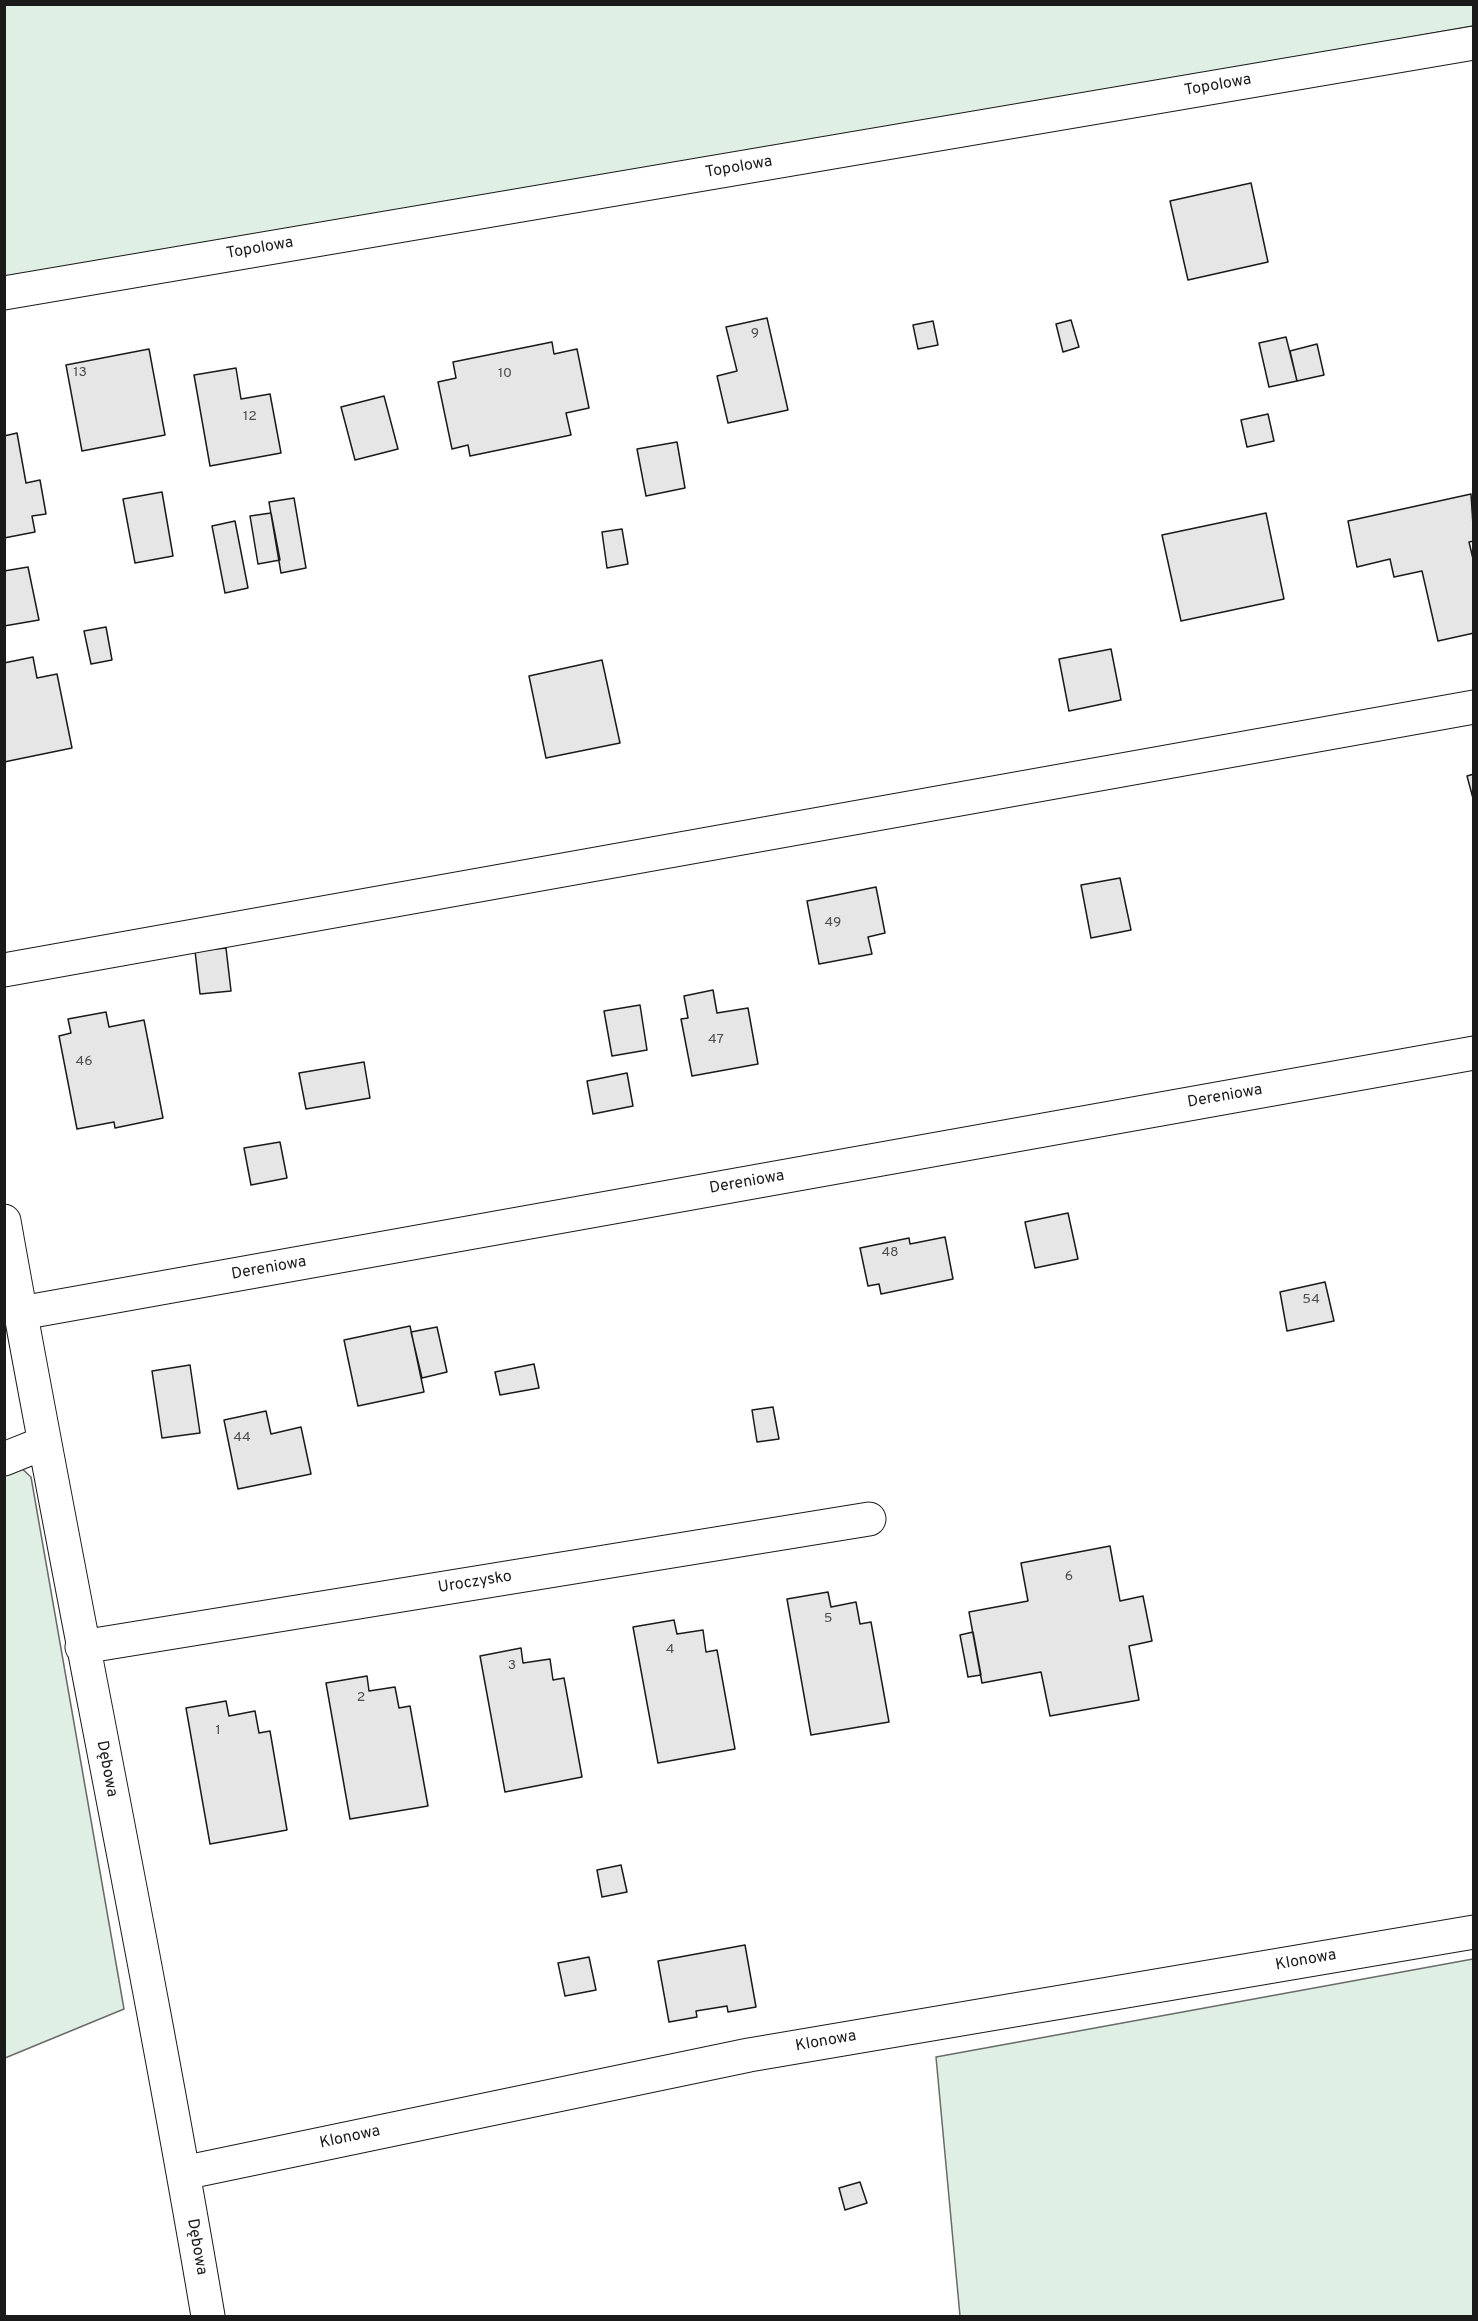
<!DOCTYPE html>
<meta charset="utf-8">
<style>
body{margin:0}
#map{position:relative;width:1478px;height:2321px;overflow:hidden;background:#fff;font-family:Overpass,sans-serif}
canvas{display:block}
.frame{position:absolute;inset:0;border:6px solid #1a1a1a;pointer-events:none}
</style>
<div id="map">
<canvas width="1478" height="2321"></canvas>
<div class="frame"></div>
</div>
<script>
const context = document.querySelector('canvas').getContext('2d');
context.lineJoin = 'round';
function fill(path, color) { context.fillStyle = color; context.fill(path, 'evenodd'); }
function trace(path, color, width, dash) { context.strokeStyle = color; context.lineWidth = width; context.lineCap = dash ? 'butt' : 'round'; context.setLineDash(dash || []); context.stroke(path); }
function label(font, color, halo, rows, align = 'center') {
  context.font = font + ' Overpass,sans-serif'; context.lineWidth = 4.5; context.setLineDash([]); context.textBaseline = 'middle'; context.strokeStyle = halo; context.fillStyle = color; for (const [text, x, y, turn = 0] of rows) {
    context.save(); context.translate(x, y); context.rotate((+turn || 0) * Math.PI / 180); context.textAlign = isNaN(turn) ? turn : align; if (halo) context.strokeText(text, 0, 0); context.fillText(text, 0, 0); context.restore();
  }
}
const green = new Path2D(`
 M5 5H1473V26L5 287Z
 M17 1464 31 1477 124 2009 5 2058 4 1469Z
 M1473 1959V2316H960L936 2057Z`);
const building = new Path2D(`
 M1251 183 1268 262 1188 280 1170 201Z
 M767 318 788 410 728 423 717 376 737 371 726 327Z
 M1071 320 1079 347 1063 352 1056 324Z
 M933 321 938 345 918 349 913 325Z
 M1286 337 1297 381 1269 387 1259 343Z
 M552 342 554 354 577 349 589 408 566 413 571 435 470 456 468 445 452 449 438 382 456 378 453 362Z
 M1317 344 1324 375 1297 381 1290 351Z
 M149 349 165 435 82 451 66 365Z
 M236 368 241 399 270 394 281 453 210 466 194 375Z
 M384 396 398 449 355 460 341 407Z
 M1268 414 1274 441 1247 447 1241 420Z
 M17 433 26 483 40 480 46 514 32 516 35 532 4 538V436Z
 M677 442 685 488 646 496 637 449Z
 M162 492 173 556 135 563 123 499Z
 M1471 494 1474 541 1469 542 1474 563V633L1438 641 1422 571 1394 577 1390 559 1357 567 1348 521Z
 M294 498 306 568 281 573 269 502Z
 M271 513 280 560 258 564 250 516Z
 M1266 513 1284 599 1181 621 1162 535Z
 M235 521 248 588 225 593 212 526Z
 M622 529 628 564 607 568 602 532Z
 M28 567 39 620 4 626V571Z
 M106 627 112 660 91 664 84 631Z
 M1111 649 1121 700 1069 711 1059 659Z
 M33 657 37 678 57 674 72 748 4 762V663Z
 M602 660 620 743 546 758 529 676Z
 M1474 774V802L1467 776Z
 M1120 878 1131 930 1091 938 1081 885Z
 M876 887 885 933 868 937 872 954 819 964 807 901Z
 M226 948 231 991 200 994 195 951Z
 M713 990 717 1013 748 1008 758 1064 692 1076 681 1019 688 1018 684 996Z
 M640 1005 647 1050 612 1056 604 1011Z
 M106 1012 109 1027 144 1020 163 1118 115 1128 114 1122 77 1129 59 1036 71 1033 68 1019Z
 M364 1062 370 1098 306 1109 299 1073Z
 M627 1073 633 1106 593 1114 587 1081Z
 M280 1142 287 1178 251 1185 244 1148Z
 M1068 1213 1078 1259 1035 1268 1025 1222Z
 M945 1237 953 1279 881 1294 879 1284 868 1286 860 1248 909 1238 910 1244Z
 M1325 1282 1334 1321 1287 1331 1280 1292Z
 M410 1326 424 1392 358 1406 344 1340Z
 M437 1327 447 1372 422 1378 411 1332Z
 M534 1364 539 1388 500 1395 495 1372Z
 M190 1365 200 1433 162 1438 152 1371Z
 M773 1407 779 1439 757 1442 752 1410Z
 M266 1411 271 1434 301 1427 311 1474 238 1489 224 1420Z
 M1110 1546 1120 1601 1143 1596 1152 1641 1129 1646 1139 1700 1050 1716 1041 1672 982 1683 969 1612 1028 1601 1021 1563Z
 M828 1592 831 1607 856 1602 860 1624 871 1622 889 1722 811 1735 787 1599Z
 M674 1620 677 1634 703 1630 706 1652 717 1650 735 1749 658 1763 633 1627Z
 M973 1632 981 1675 968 1677 960 1635Z
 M521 1648 523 1663 550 1659 553 1680 564 1678 582 1777 505 1792 480 1656Z
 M367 1676 369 1691 395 1687 399 1708 410 1706 428 1806 350 1819 326 1683Z
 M226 1701 229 1716 255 1711 259 1733 270 1731 287 1830 210 1844 186 1708Z
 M621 1865 627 1892 602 1897 597 1870Z
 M745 1945 756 2007 728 2012 727 2006 696 2011 697 2017 669 2022 658 1961Z
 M589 1957 596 1990 565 1996 558 1963Z
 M860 2182 867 2203 845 2210 839 2188Z`);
const minor = new Path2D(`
 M4 293 1474 43
 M4 970 1474 707
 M4 1221C69 1587 146 1950 208 2316
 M21 1313 1474 1053
 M4 1459 44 1443
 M82 1647 869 1519
 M183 2173 749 2055 1474 1932`);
const numberNames = [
 ["9",755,334],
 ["13",80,373],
 ["10",505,374],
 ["12",250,417],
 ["49",833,923],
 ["47",716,1040],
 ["46",84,1062],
 ["48",890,1253],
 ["54",1311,1300],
 ["44",242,1438],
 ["6",1069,1577],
 ["5",828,1619],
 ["4",670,1650],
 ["3",512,1666],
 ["2",361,1698],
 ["1",218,1731]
];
const streetNames = [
 ["Topolowa",1218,86,-10],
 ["Topolowa",739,168,-10],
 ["Topolowa",260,249,-10],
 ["Dereniowa",1225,1097,-10],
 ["Dereniowa",747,1183,-10],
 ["Dereniowa",269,1269,-10],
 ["Uroczysko",475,1583,-9],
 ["Dębowa",106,1769,79],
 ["Klonowa",1306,1961,-10],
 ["Klonowa",826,2042,-10],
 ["Klonowa",350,2138,-12],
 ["Dębowa",196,2247,80]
];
fill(green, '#e0efe3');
trace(green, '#6a6a6a', 1.5);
fill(building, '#e6e6e6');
trace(building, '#1a1a1a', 1.5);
trace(minor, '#1a1a1a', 35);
trace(minor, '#fff', 33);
label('14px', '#4d4d4d', null, numberNames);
label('16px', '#1a1a1a', '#fff', streetNames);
</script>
